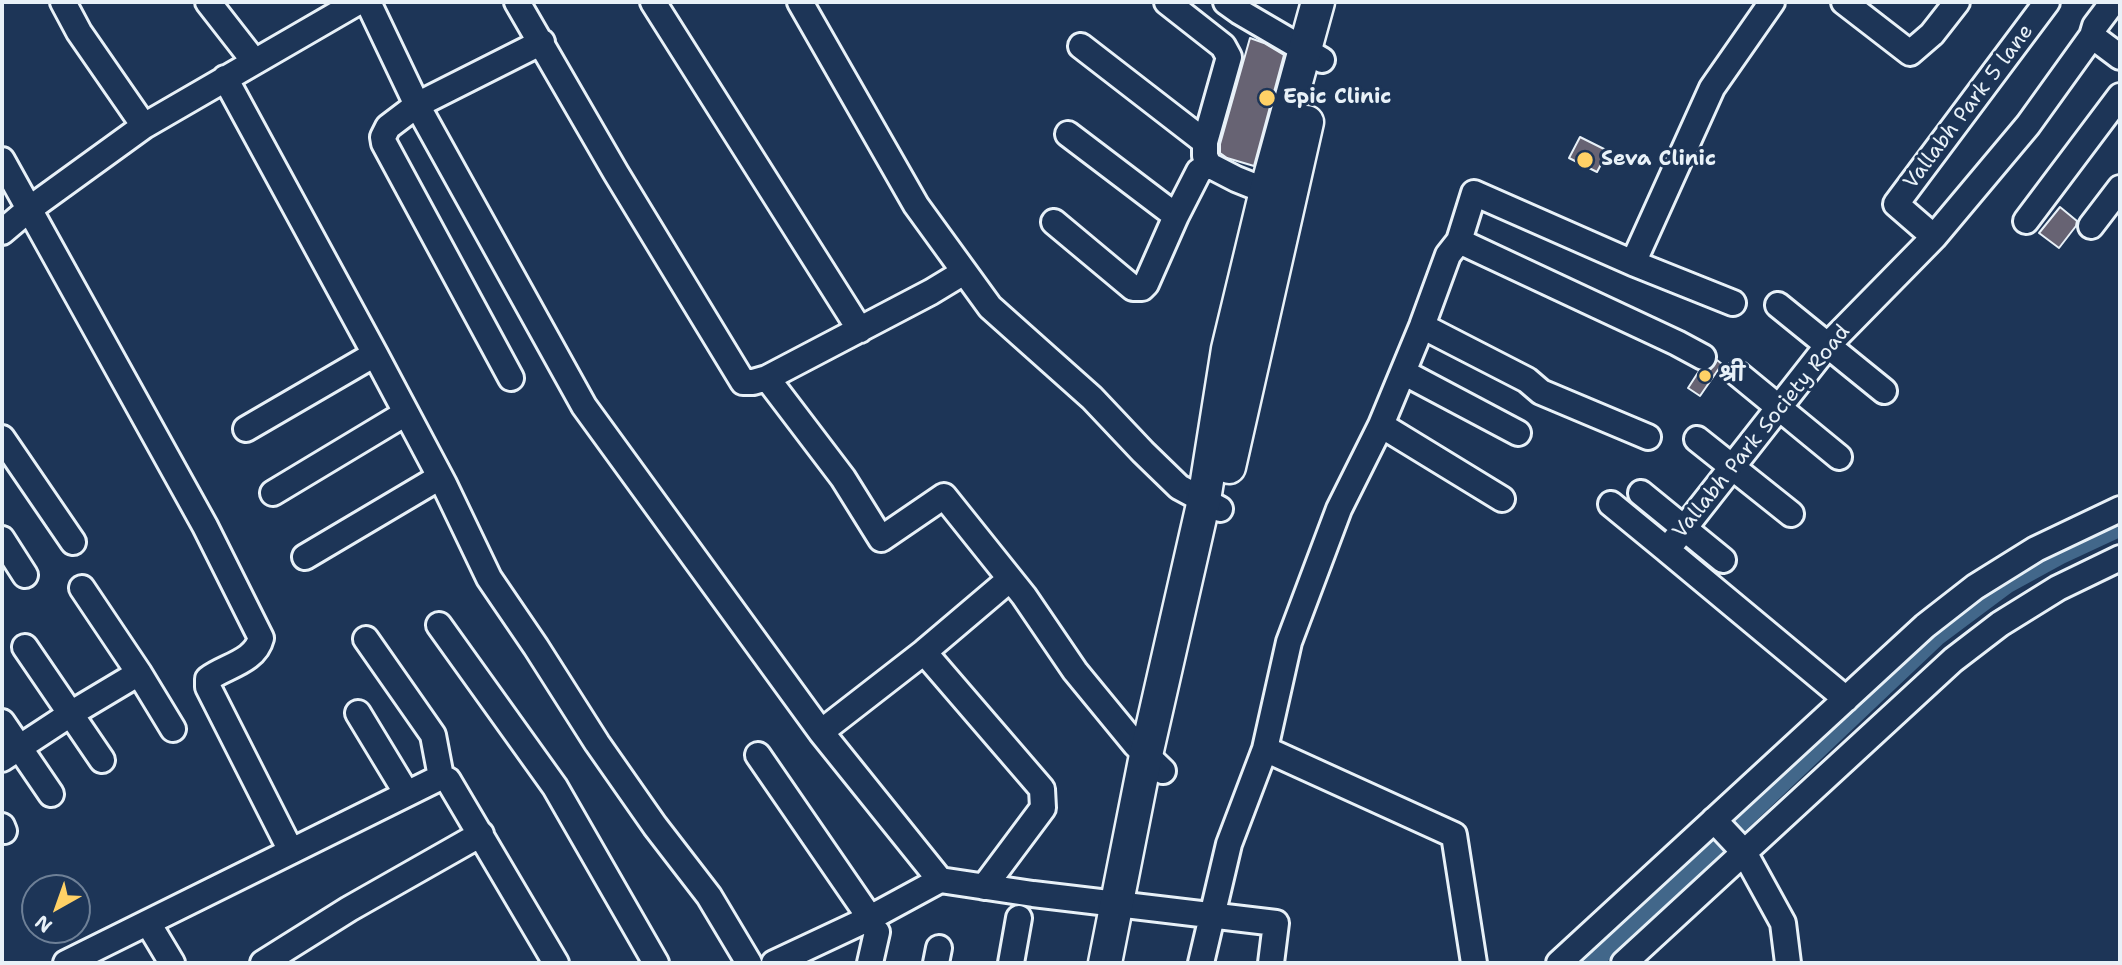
<!DOCTYPE html>
<meta charset="utf-8">
<style>
body{margin:0}
#map{position:relative;width:2122px;height:965px;overflow:hidden;background:#1d3557;font-family:"Shantell Sans",sans-serif}
canvas{display:block}
.frame{position:absolute;inset:0;border:4px solid #e8f1f8;pointer-events:none}
.north{position:absolute;left:21px;top:874px;width:70px;height:70px;box-sizing:border-box;background:#1d3557;border:2px solid #6e8097;border-radius:50%;rotate:220deg;font-size:19px;font-weight:700;line-height:28px;text-align:center;color:#e8f1f8}
.north::after{content:'';display:block;margin:auto;width:24px;height:32px;background:#ffd166;clip-path:polygon(50% 0,100% 100%,50% 72%,0 100%)}
</style>
<div id="map">
<canvas width="2122" height="965"></canvas>
<div class="frame"></div>
<div class="north">N</div>
</div>
<script>
const context = document.querySelector('canvas').getContext('2d');
context.lineJoin = 'round';
function trace(path, color, width, dash) { context.strokeStyle = color; context.lineWidth = width; context.lineCap = dash ? 'butt' : 'round'; context.setLineDash(dash || []); context.stroke(path); }
function fill(path, color) { context.fillStyle = color; context.fill(path, 'evenodd'); }
function label(font, color, halo, rows, align = 'center') {
  context.font = font + ' "Shantell Sans","Playpen Sans Deva",sans-serif'; context.lineWidth = 6; context.setLineDash([]); context.textBaseline = 'middle'; context.strokeStyle = halo; context.fillStyle = color; for (const [text, x, y, turn = 0] of rows) {
    context.save(); context.translate(x, y); context.rotate((+turn || 0) * Math.PI / 180); context.textAlign = isNaN(turn) ? turn : align; if (halo) context.strokeText(text, 0, 0); context.fillText(text, 0, 0); context.restore();
  }
}
const canal = new Path2D(`
 M1592 963 1936 637 2007 584 2060 555 2120 527`);
const building = new Path2D(`
 M1250 38 1264 43 1284 55 1254 166 1227 158 1220 153V144Z
 M1580 137 1608 151 1597 172 1569 158Z
 M2060 207 2077 221 2076 226 2059 248 2039 233Z
 M1717 360 1722 364 1700 396 1688 388 1699 371 1710 370Z`);
const minor = new Path2D(`
 M63 2 79 32 144 126
 M208 2 254 61
 M368 2 417 105 584 406 821 732 940 880
 M517 2 616 173 743 382H753L767 378 843 478 881 539 944 496 1024 596 1075 671 1135 744 1163 771
 M653 2 860 330
 M800 2 916 205 990 307 1092 398 1143 452 1179 487 1220 509
 M1167 2 1223 46 1229 57 1205 142
 M1226 2 1240 12 1322 60
 M1844 2 1910 53 1932 34 1957 2
 M2092 36 2095 26 2113 2
 M1081 46 1205 142V156L1209 165
 M225 78 375 354 444 484 489 578 536 647 597 743 655 826 709 896 749 963
 M1068 134 1176 216 1199 171 1209 165 1236 179 1281 197
 M2 160 205 526 261 638C255 662 225 666 208 679V687L291 851
 M2026 221 2120 96
 M1054 222 1133 288H1142L1146 284 1176 216
 M2091 226 2120 188
 M2 232 28 210 144 126 358 2
 M1934 237 1896 204 2047 2
 M1459 241 1677 343 1703 357
 M1633 263 1712 88 1772 2
 M1778 305 1884 391
 M1422 326 1527 380 1541 392 1648 437
 M1403 372 1518 433
 M1738 374 1839 457
 M511 378 384 143 383 137 388 127 417 105 542 42
 M767 378 931 292 964 272
 M1381 425 1502 499
 M246 429 375 354
 M2 438 73 542
 M1697 439 1791 514
 M273 493 406 413
 M1641 493 1723 560
 M1611 504 1667 550
 M2 539 25 575
 M305 557 440 477
 M82 588 139 673 173 729
 M439 625 555 787 656 963
 M366 639 433 735 441 777
 M25 647 102 760
 M924 652 1042 789 1043 808 984 887
 M1846 699 1667 550 1828 345 1934 237 2028 125 2092 36 2120 57
 M358 713 407 794
 M2 722 51 794
 M821 732 924 652 1010 579
 M1265 749 1454 835 1474 963
 M758 755 870 918
 M2 759 72 713 139 673
 M1714 820 1744 852 1783 923 1788 963
 M2 826 4 831
 M148 923 172 963
 M66 963 441 777 448 780 556 963
 M263 963 349 909 481 834
 M774 963 870 918 940 880 1033 894 1276 923 1271 963
 M870 963 877 932
 M936 963 939 948
 M1011 963 1019 918
 M1201 963 1229 844 1265 749 1289 642 1339 509 1381 425 1422 326 1448 255 1459 241 1474 193 1633 263 1733 303
 M1559 963 1925 626 1975 587 2036 549 2120 509
 M1624 963 1953 660 2000 624 2058 588 2120 558`);
const major = new Path2D(`
 M1229 467 1307 122
 M1105 963 1146 755 1204 500 1228 349 1266 191 1318 2`);
const markers = [
 [1267,98,9,"#ffd166"],
 [1585,160,9,"#ffd166"],
 [1705,376,7,"#ffd166"]
];
const poiNames = [
 ["Epic Clinic",1283,98],
 ["Seva Clinic",1601,160],
 ["श्री",1719,376]
];
const streetNames = [
 ["Vallabh Park 5 lane",1969,107,-53],
 ["Vallabh Park Society Road",1762,432,-51]
];
trace(canal, '#42678a', 19);
fill(building, '#676373');
trace(building, '#e8f1f8', 2);
trace(minor, '#e8f1f8', 30);
trace(major, '#e8f1f8', 37);
trace(minor, '#1d3557', 24);
trace(major, '#1d3557', 32);
for (const [x, y, r, color] of markers) { const dot = new Path2D(); dot.arc(x, y, r, 0, 2 * Math.PI); context.fillStyle = color; context.fill(dot); trace(dot, '#1d3557', 2.5); }
label('bold 21px', '#e8f1f8', '#1d3557', poiNames, 'left');
label('21px', '#e8f1f8', '#1d3557', streetNames);
</script>
